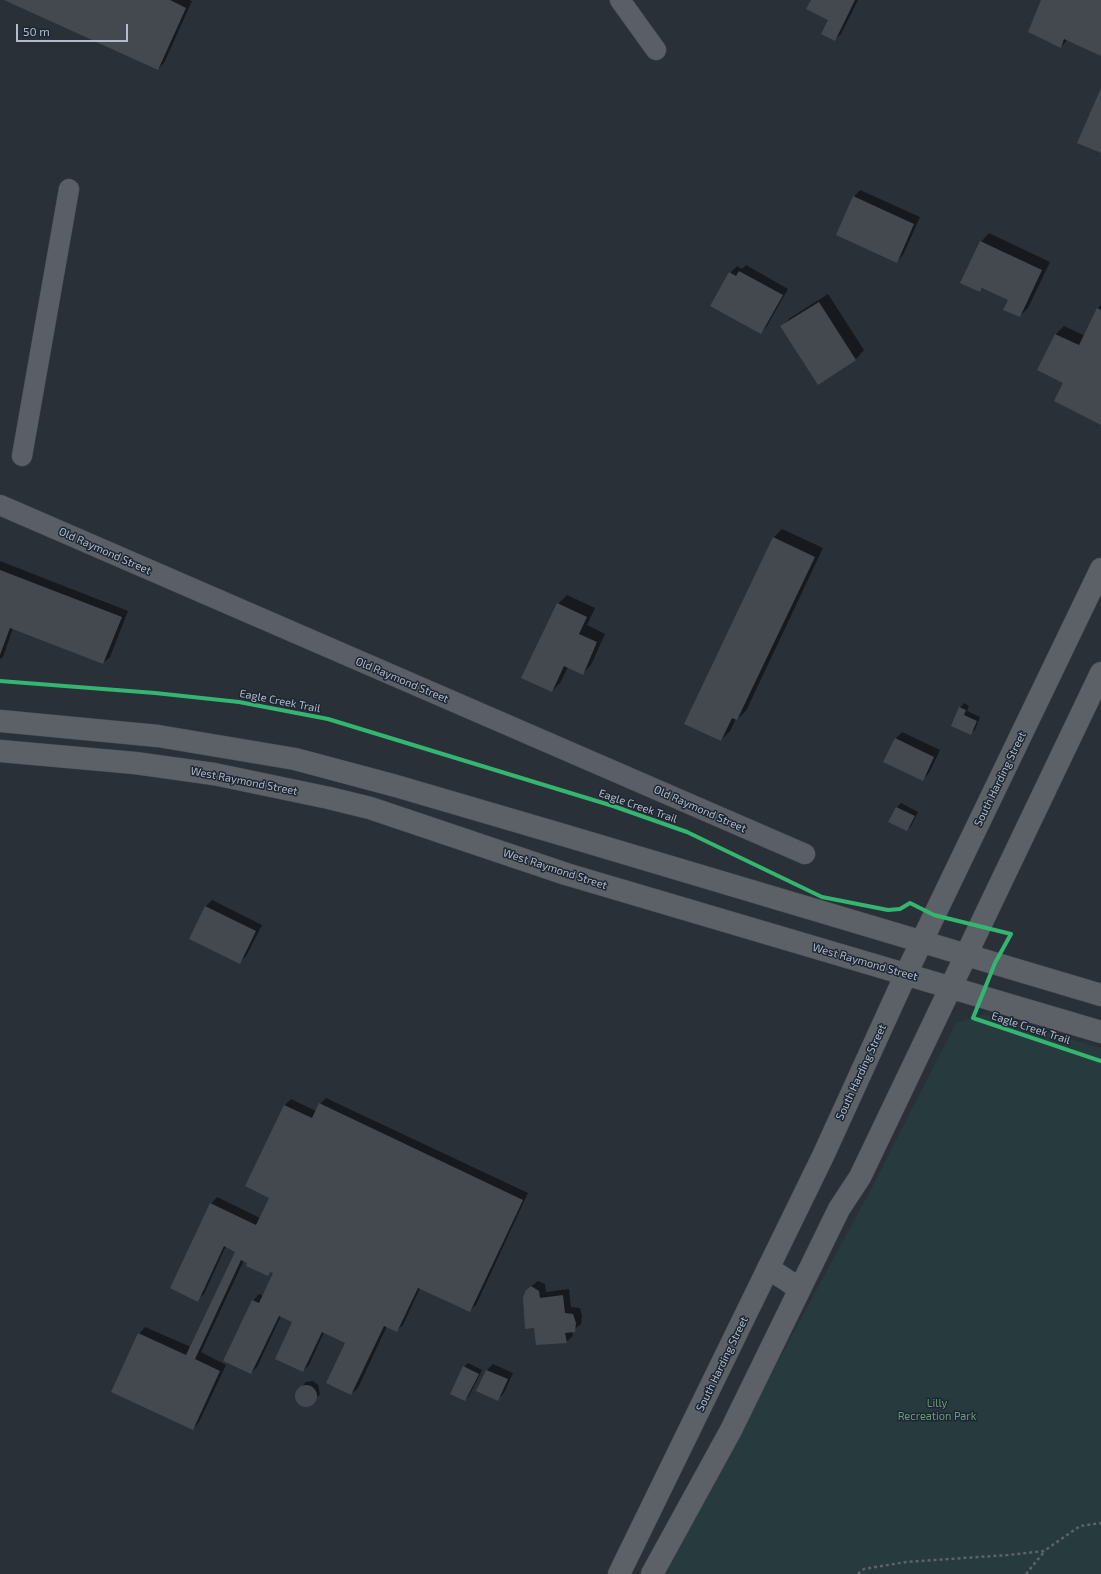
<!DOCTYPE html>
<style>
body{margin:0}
#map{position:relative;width:1101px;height:1574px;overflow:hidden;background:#2a3038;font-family:"Exo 2",sans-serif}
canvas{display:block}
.scale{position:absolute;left:16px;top:24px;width:112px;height:18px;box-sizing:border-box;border:2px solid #b4bcc9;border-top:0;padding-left:5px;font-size:12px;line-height:14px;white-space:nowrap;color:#b4bcc9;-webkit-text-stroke:3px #1d2633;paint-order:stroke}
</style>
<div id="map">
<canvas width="1101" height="1574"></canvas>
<div class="scale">50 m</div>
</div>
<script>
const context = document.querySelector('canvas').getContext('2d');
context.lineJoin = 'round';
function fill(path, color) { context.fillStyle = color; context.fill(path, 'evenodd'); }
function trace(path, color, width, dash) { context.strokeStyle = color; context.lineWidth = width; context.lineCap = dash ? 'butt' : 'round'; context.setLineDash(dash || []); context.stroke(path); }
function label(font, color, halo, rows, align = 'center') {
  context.font = font + ' "Exo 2",sans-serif'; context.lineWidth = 3; context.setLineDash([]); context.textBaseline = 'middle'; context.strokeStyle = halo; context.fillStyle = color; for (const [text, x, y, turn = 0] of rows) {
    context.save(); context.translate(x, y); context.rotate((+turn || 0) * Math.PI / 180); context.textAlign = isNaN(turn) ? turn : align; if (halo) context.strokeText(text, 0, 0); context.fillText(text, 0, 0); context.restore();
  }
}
const green = new Path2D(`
 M984 1014 1101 1048V1574H663L870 1191 956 1023Z`);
const shadow = new Path2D(`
 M6 0H189L192 1 164 63 158 69Z
 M812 0H858L841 34 834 40 829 20Z
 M1042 0H1101V55L1068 39 1061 47Z
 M860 190 920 217 903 255 897 261 854 197Z
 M989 233 1050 262 1028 308 1020 316 1009 299 984 287 980 291 981 242Z
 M746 265 788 289 767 326 760 333 730 273 737 266 742 269Z
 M828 294 864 350 856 359 818 383 782 326 790 318Z
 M1101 305V423L1064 382 1056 334 1064 326 1085 336 1098 308Z
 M782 529 823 548 746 711 737 719H736L730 731 721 740 774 537Z
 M0 561 128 611 110 657 103 663 13 628 3 657 0 659Z
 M567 595 595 608 587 625 605 634 591 665 583 673 568 667 560 683 552 691 558 604Z
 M964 703 969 706 967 711 980 717 975 730 970 734 960 708Z
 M902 732 940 750 929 773 923 779 895 739Z
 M901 803 918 812 911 826 907 830 890 821 897 807Z
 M212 900 262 925 246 956 240 962 205 907Z
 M326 1098 528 1193 476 1305 469 1311 420 1288 403 1325 396 1331 387 1326 358 1388 351 1394 347 1342 324 1332 309 1365 303 1371 294 1322 281 1316 257 1367 251 1373 253 1301 259 1294 263 1296 274 1273 271 1271 267 1275 244 1260 201 1352 226 1365 199 1422 193 1429 139 1334 145 1327 191 1347 236 1251 226 1246 204 1294 197 1300 211 1204 217 1197 260 1218 270 1197 247 1186 285 1105 291 1099 316 1111 320 1104Z
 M538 1281 545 1284 546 1292 569 1289 571 1307 580 1308 582 1316 581 1324 572 1331 573 1336 566 1342 535 1327 526 1290Z
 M468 1363 482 1370 469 1396 465 1400 464 1367Z
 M493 1364 513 1373 504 1393 498 1399 478 1390 487 1370Z
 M313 1381 318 1385 320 1394 309 1405H303L298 1401 296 1395 297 1392 306 1382Z`);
const building = new Path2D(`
 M4 0H170L186 8 158 70Z
 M811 0H855L835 41 821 34 828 20 806 9Z
 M1041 0H1101V56L1064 39 1061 48 1028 32Z
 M1101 88V153L1077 143Z
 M853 196 914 224 897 263 836 235Z
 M980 241 1042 270 1020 317 1003 310 1008 300 982 288 980 292 960 283Z
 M739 271 783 295 761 334 710 306 729 272 736 276Z
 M819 302 856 360 818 385 780 326Z
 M1097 308 1101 310V425L1054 401 1063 383 1037 370 1055 334 1079 345Z
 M773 537 815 557 737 720 732 718 721 741 684 724Z
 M0 570 122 617 103 664 10 628 0 655Z
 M557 603 587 617 579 634 597 642 583 675 564 666 552 692 521 678Z
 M959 707 966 710 964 715 977 721 971 735 951 726Z
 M895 738 934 757 923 781 883 762Z
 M896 807 915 816 907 831 888 822Z
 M205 906 256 931 240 964 189 939Z
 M319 1103 523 1200 470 1312 418 1288 397 1332 384 1326 351 1395 326 1383 345 1343 322 1332 303 1372 275 1359 292 1322 279 1316 251 1374 223 1361 252 1300 259 1303 273 1273 270 1272 268 1276 246 1266 247 1263 241 1260 195 1359 220 1371 193 1430 111 1392 138 1333 186 1355 235 1252 224 1246 198 1302 170 1288 210 1203 256 1225 269 1198 245 1186 284 1105 312 1118Z
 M531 1286 539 1291 540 1298 563 1295 565 1313 573 1314 576 1323 575 1332 565 1333 567 1343 536 1345 534 1328 525 1329 523 1297 526 1290Z
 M463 1366 479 1374 465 1401 450 1394Z
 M486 1370 508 1379 498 1401 476 1391Z
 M295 1396a11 11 0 1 1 22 0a11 11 0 1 1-22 0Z`);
const path = new Path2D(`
 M858 1574 864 1569 906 1562 1008 1555 1044 1551 1080 1526 1101 1523
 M1026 1574 1044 1552`);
const minor = new Path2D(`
 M620 0 656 50
 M22 456 69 189
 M0 505 805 854`);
const major = new Path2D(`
 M0 721 158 736 295 759 396 786 560 834 1101 995
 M0 751 135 763 214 774 329 798 370 808 566 874 1101 1032
 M768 1268 800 1289
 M619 1574 823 1156 906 974 1101 569
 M652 1574 731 1430 839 1209 860 1177 1101 673`);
const cycleway = new Path2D(`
 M0 681 155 693 239 702 328 719 613 806 687 832 822 897 888 910 900 909 910 903 934 915 1011 934 995 963 973 1018 1101 1061`);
const streetNames = [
 ["Old Raymond Street",105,551,24],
 ["Old Raymond Street",402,680,23],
 ["Eagle Creek Trail",280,701,11],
 ["South Harding Street",1000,779,-64],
 ["West Raymond Street",244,781,11],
 ["Eagle Creek Trail",638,806,19],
 ["Old Raymond Street",700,809,24],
 ["West Raymond Street",555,869,18],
 ["West Raymond Street",865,962,16],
 ["Eagle Creek Trail",1031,1028,18],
 ["South Harding Street",861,1072,-65],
 ["South Harding Street",722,1364,-64]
];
const parkNames = [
 ["Lilly",937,1403],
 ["Recreation Park",937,1416]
];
fill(green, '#273a3e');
fill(shadow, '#0007');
fill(building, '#444950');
trace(minor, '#484c53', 21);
trace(major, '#484c55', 23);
trace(path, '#5d636a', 2.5, [3, 3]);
trace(minor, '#5a5e66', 20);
trace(major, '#5c6168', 22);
trace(cycleway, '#33b770', 4);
label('11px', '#b4bcc9', '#1d2633', streetNames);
label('11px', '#6b9a76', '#1d2633', parkNames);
</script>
